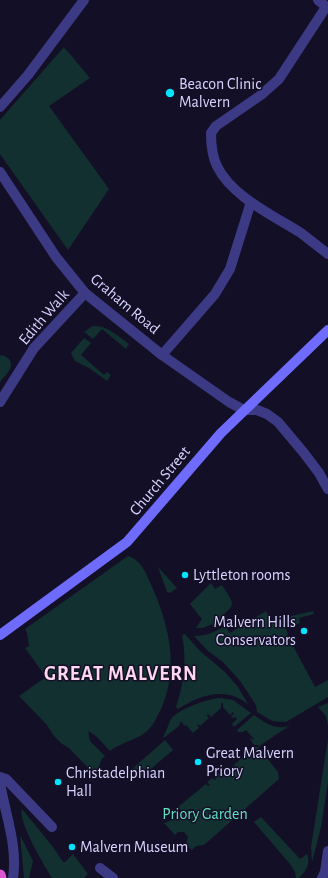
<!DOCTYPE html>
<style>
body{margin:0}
canvas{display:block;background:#130f26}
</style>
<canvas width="328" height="878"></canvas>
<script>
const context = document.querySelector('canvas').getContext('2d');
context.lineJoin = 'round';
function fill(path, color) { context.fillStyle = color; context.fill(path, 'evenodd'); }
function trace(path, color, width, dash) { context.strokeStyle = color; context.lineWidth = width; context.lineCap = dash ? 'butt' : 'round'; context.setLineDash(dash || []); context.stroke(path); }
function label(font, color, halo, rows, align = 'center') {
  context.font = font + ' "Alegreya Sans",sans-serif'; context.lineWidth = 3; context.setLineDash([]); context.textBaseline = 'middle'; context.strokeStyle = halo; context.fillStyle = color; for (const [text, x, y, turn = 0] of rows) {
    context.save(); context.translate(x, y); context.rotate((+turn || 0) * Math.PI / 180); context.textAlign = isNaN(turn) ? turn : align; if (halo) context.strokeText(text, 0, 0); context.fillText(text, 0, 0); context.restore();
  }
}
const green = new Path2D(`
 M64 47 90 78 49 106 109 189 68 250 0 154V120Z
 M93 326C107 325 118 336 129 344L126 349 102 329 93 339 84 332Z
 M84 338 91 343 81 355 104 375 107 372 111 375 107 381 89 368 75 361 71 353Z
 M3 355 9 359C15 368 6 374 0 382V356Z
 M128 556C142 560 147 576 153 589 172 633 181 680 153 724 143 740 124 740 110 751L96 736 88 731 90 741 105 756C98 762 99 770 98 778L70 749 61 743 54 736 47 725 19 696 46 677 25 648 29 646 27 633 25 629Z
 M158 567 177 588 170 593 167 592Z
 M211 583 215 589 222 585C233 603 238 604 220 617L222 621 213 627 212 624 203 628H196L202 619 190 604Z
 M266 611 272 622 274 620 313 611 314 614 299 618 300 623 286 628 290 643 291 642 315 687 328 680V697L286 722 272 721 257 712 256 705 241 682 223 662 208 651 194 636C206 636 215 632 225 626L230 633Z
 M185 634 200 651 225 672 238 687 248 704C225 686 200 695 178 709L176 707C184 683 187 660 182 635Z
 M220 698 233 700 251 713 234 727 232 724 237 719 235 717 233 718 231 716 234 714 233 712 230 715 223 707V703H221V708L211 717 208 714 207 716 209 718 200 726 198 724 197 725 199 728 193 733 186 725 184 726 182 722H180V725L165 737H163C166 732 168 725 171 719 178 709 207 699 220 698Z
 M328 703V725L326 716 318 707Z
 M254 715C265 723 275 730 289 726L258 747 278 772 279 779 204 845 196 846 192 850 186 844 188 837 184 832H178L175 835 164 823 178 818 177 816 182 812 178 807 206 784 208 786 210 785 207 782 212 778 215 780 216 779 214 776 218 773 220 776 223 773 226 775 227 774 225 772 233 766 235 769 236 768 234 765 243 757 245 760 247 759 245 756 255 747H258V745H254L250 739 251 738 253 740 254 739 246 730 243 732H238L237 730Z
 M328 739V782L321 827 312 862 311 847Z
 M165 740 173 750 139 779 131 770Z
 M22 809 53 847 63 862H65L73 854 88 874 84 878H52C45 867 17 820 22 809Z
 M261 817 300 859 307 854C311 864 306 871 299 878H296L295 872 290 864 254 822Z
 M20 835 33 861 29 878H24Z`);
const minor = new Path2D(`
 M318 0 328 8
 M326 7 279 79 261 95 216 126 211 133C211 145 212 156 217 166 231 196 274 216 301 233 310 240 319 247 328 254
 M0 107 28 75 84 0
 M162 355 215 294 230 269 251 202
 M0 402 34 348 85 293
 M0 777 6 779 52 827
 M0 782C5 815 18 845 13 878
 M100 868 113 878`);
const tertiary = new Path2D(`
 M0 172 56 257 85 293 162 355 229 402 244 410H257L267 414 278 422 304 453 319 473 328 489
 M322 878 325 872 328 851`);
const secondary = new Path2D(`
 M0 635 127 542 221 433 328 330`);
const trunk = new Path2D(`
 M0 875 1 878`);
const markers = [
 [170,93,5,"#00e5ff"],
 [185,575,4,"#00e5ff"],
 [304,631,4,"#00e5ff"],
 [198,762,4,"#00e5ff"],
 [58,782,4,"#00e5ff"],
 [72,847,4,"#00e5ff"]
];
const poiNames = [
 ["Beacon Clinic",179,84],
 ["Malvern",179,102],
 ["Lyttleton rooms",193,575],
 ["Malvern Hills",296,622,"right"],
 ["Conservators",296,640,"right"],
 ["Great Malvern",206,753],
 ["Priory",206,771],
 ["Christadelphian",66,773],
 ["Hall",66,791],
 ["Malvern Museum",80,847]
];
const streetNames = [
 ["Graham Road",125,304,40],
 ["Edith Walk",44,317,-49],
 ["Church Street",160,481,-50]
];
const parkNames = [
 ["Priory Garden",205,814]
];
const districtNames = [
 ["GREAT MALVERN",121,674]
];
fill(green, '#12302f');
trace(minor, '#3d3a85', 10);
trace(tertiary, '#3d3a85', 10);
trace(secondary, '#6f6bff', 10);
trace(trunk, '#e055d1', 11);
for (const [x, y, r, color] of markers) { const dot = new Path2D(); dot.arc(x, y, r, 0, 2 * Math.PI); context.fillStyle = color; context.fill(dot); trace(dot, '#130f26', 1.5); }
label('16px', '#d9d4ff', '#130f26', poiNames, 'left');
label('16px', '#d9d4ff', '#130f26', streetNames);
label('16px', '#5fe0c0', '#130f26', parkNames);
context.letterSpacing = '1px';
label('bold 20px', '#ffd6f0', '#130f26', districtNames);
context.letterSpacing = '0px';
</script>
